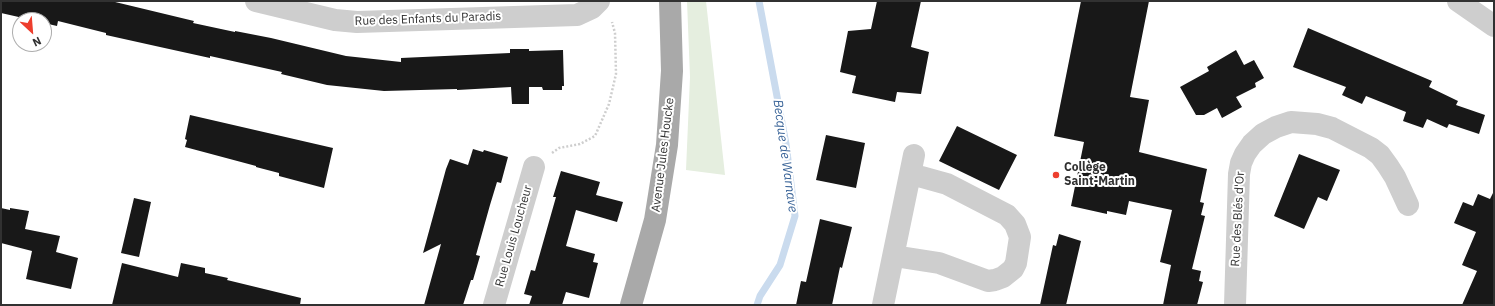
<!DOCTYPE html>
<html>
<head>
<meta charset="utf-8">
<style>
  body { margin:0 }
  #map { position:relative; width:1495px; height:306px; overflow:hidden; background:#fff; font-family:"IBM Plex Sans",sans-serif }
  canvas { display:block }
  .frame { position:absolute; inset:0; border:2px solid #313131; pointer-events:none }
  .north { position:absolute; left:12px; top:12px; width:40px; height:40px; box-sizing:border-box; background:#fff; border:1px solid #adadad; border-radius:50%; rotate:154deg; font-size:11px; font-weight:700; line-height:16px; text-align:center; color:#313131 }
  .north::after { content:''; display:block; margin:auto; width:14px; height:18px; background:#ed3e2d; clip-path:polygon(50% 0,100% 100%,50% 72%,0 100%) }
</style>
</head>
<body>
<div id="map">
<canvas width="1495" height="306"></canvas>
<div class="frame"></div>
<div class="north">N</div>
</div>
<script>
const ctx = document.querySelector('canvas').getContext('2d');
ctx.lineJoin = 'round';
function fill(path, color) { ctx.fillStyle = color; ctx.fill(path, 'evenodd'); }
const poly = rows => new Path2D(rows.map(r => 'M' + r).join(''));
function trace(path, color, width, dash) { ctx.strokeStyle = color; ctx.lineWidth = width; ctx.lineCap = dash ? 'butt' : 'round'; ctx.setLineDash(dash || []); ctx.stroke(path); }
function label(font, color, halo, rows, align = 'center') {
  ctx.font = font + ' "IBM Plex Sans",sans-serif'; ctx.lineWidth = 4; ctx.setLineDash([]); ctx.textBaseline = 'middle'; ctx.strokeStyle = halo; ctx.fillStyle = color; for (const [text, x, y, turn = 0] of rows) {
    ctx.save(); ctx.translate(x, y); ctx.rotate((+turn || 0) * Math.PI / 180); ctx.textAlign = isNaN(turn) ? turn : align; if (halo) ctx.strokeText(text, 0, 0); ctx.fillText(text, 0, 0); ctx.restore();
  }
}
fill(poly([
  [687,1,706,1,725,175,686,170,690,77]
]), '#e5eedf');
trace(poly([
  [757,305,760,296,780,265,795,216,786,144,759,1]
]), '#cadbee', 7);
fill(poly([
  [1,1,111,1,194,21,193,23,235,32,235,31,271,38,346,56,401,62,401,58,510,53,510,49,529,49,529,51,563,50,564,86,562,86,562,90,543,90,542,87,529,87,529,104,512,104,511,87,457,90,457,89,384,91,327,85,281,74,282,72,210,56,210,58,160,47,106,35,106,33,58,21,57,26,44,23,44,20,32,20,1,13],
  [877,1,921,1,911,47,929,52,921,94,897,92,895,102,852,93,856,76,840,72,848,31,871,29],
  [1081,1,1149,1,1130,97,1149,100,1139,152,1207,169,1200,202,1204,203,1201,215,1205,216,1192,269,1201,271,1199,281,1203,282,1197,305,1163,305,1171,265,1160,262,1172,210,1129,201,1126,215,1107,211,1107,214,1071,206,1084,142,1054,136],
  [1308,28,1432,81,1429,87,1458,101,1456,105,1485,115,1479,134,1449,124,1447,128,1427,119,1423,128,1403,121,1406,112,1366,96,1362,104,1342,95,1346,87,1293,67],
  [1236,50,1244,65,1254,60,1264,78,1255,83,1256,87,1236,97,1242,107,1222,118,1217,108,1204,115,1196,115,1180,87,1209,71,1207,67],
  [190,115,333,148,324,188,279,176,279,173,256,167,256,166,185,147,187,140,185,139],
  [957,126,1017,155,999,190,939,161],
  [826,135,865,143,856,188,816,180],
  [473,149,483,152,484,150,508,157,501,183,497,182,490,205,476,255,480,256,473,280,471,280,463,305,424,305,441,244,423,253,446,169,450,159,468,165],
  [1299,154,1340,170,1327,201,1318,197,1304,229,1274,216],
  [561,171,600,182,596,195,623,202,617,222,576,210,566,246,595,254,593,262,598,263,589,298,566,292,562,305,529,305,532,296,524,294,531,270,535,271,556,197,553,197],
  [1494,191,1494,305,1462,305,1477,271,1462,265,1476,232,1454,223,1463,202,1473,206,1478,194,1490,199],
  [134,198,151,202,139,257,121,253],
  [1,208,10,210,10,208,29,211,25,229,60,236,56,252,78,258,71,289,26,279,32,251,1,243],
  [820,219,852,227,842,268,840,267,832,305,796,305,801,281,806,282],
  [1059,234,1081,241,1066,305,1040,305,1053,245,1056,246],
  [122,263,178,277,181,263,205,268,205,273,228,278,227,280,301,298,300,305,112,305]
]), '#181818');
trace(poly([
  [552,153,559,148,580,144,595,136,609,104,616,74,615,33,612,22]
]), '#cecece', 2.5, [2, 2]);
trace(poly([
  [256,1,335,20,357,22,577,15,592,8,599,1],
  [1458,1,1494,26],
  [894,256,939,263,988,281,995,280,1003,277,1013,269,1016,263,1020,237,1015,224,1007,215,947,184,911,174],
  [494,305,534,167],
  [883,305,914,155],
  [1235,305,1239,174,1241,163,1245,154,1252,144,1263,134,1276,127,1291,122,1317,124,1332,128,1371,148,1380,155,1388,166,1395,177,1408,205]
]), '#cecece', 22);
trace(poly([
  [631,305,655,220,667,145,672,71,670,1]
]), '#a9a9a9', 22);
for (const [x, y, r, color] of [
  [1056,175,4,"#ed3e2d"]
]) { const dot = new Path2D(); dot.arc(x, y, r, 0, 2 * Math.PI); ctx.fillStyle = color; ctx.fill(dot); trace(dot, '#fff', 1.5); }
label('12px', '#313131', '#fff', [
  ["Rue des Enfants du Paradis",428,19,-2],
  ["Avenue Jules Houcke",663,155,-83],
  ["Rue des Blés d'Or",1238,219,-87],
  ["Rue Louis Loucheur",514,236,-74]
]);
label('bold 12px', '#313131', '#fff', [
  ["Collège",1064,168],
  ["Saint-Martin",1064,182]
], 'left');
label('italic 13px', '#3a6498', '#fff', [
  ["Becque de Warnave",785,156,82]
]);
</script>
</body>
</html>
